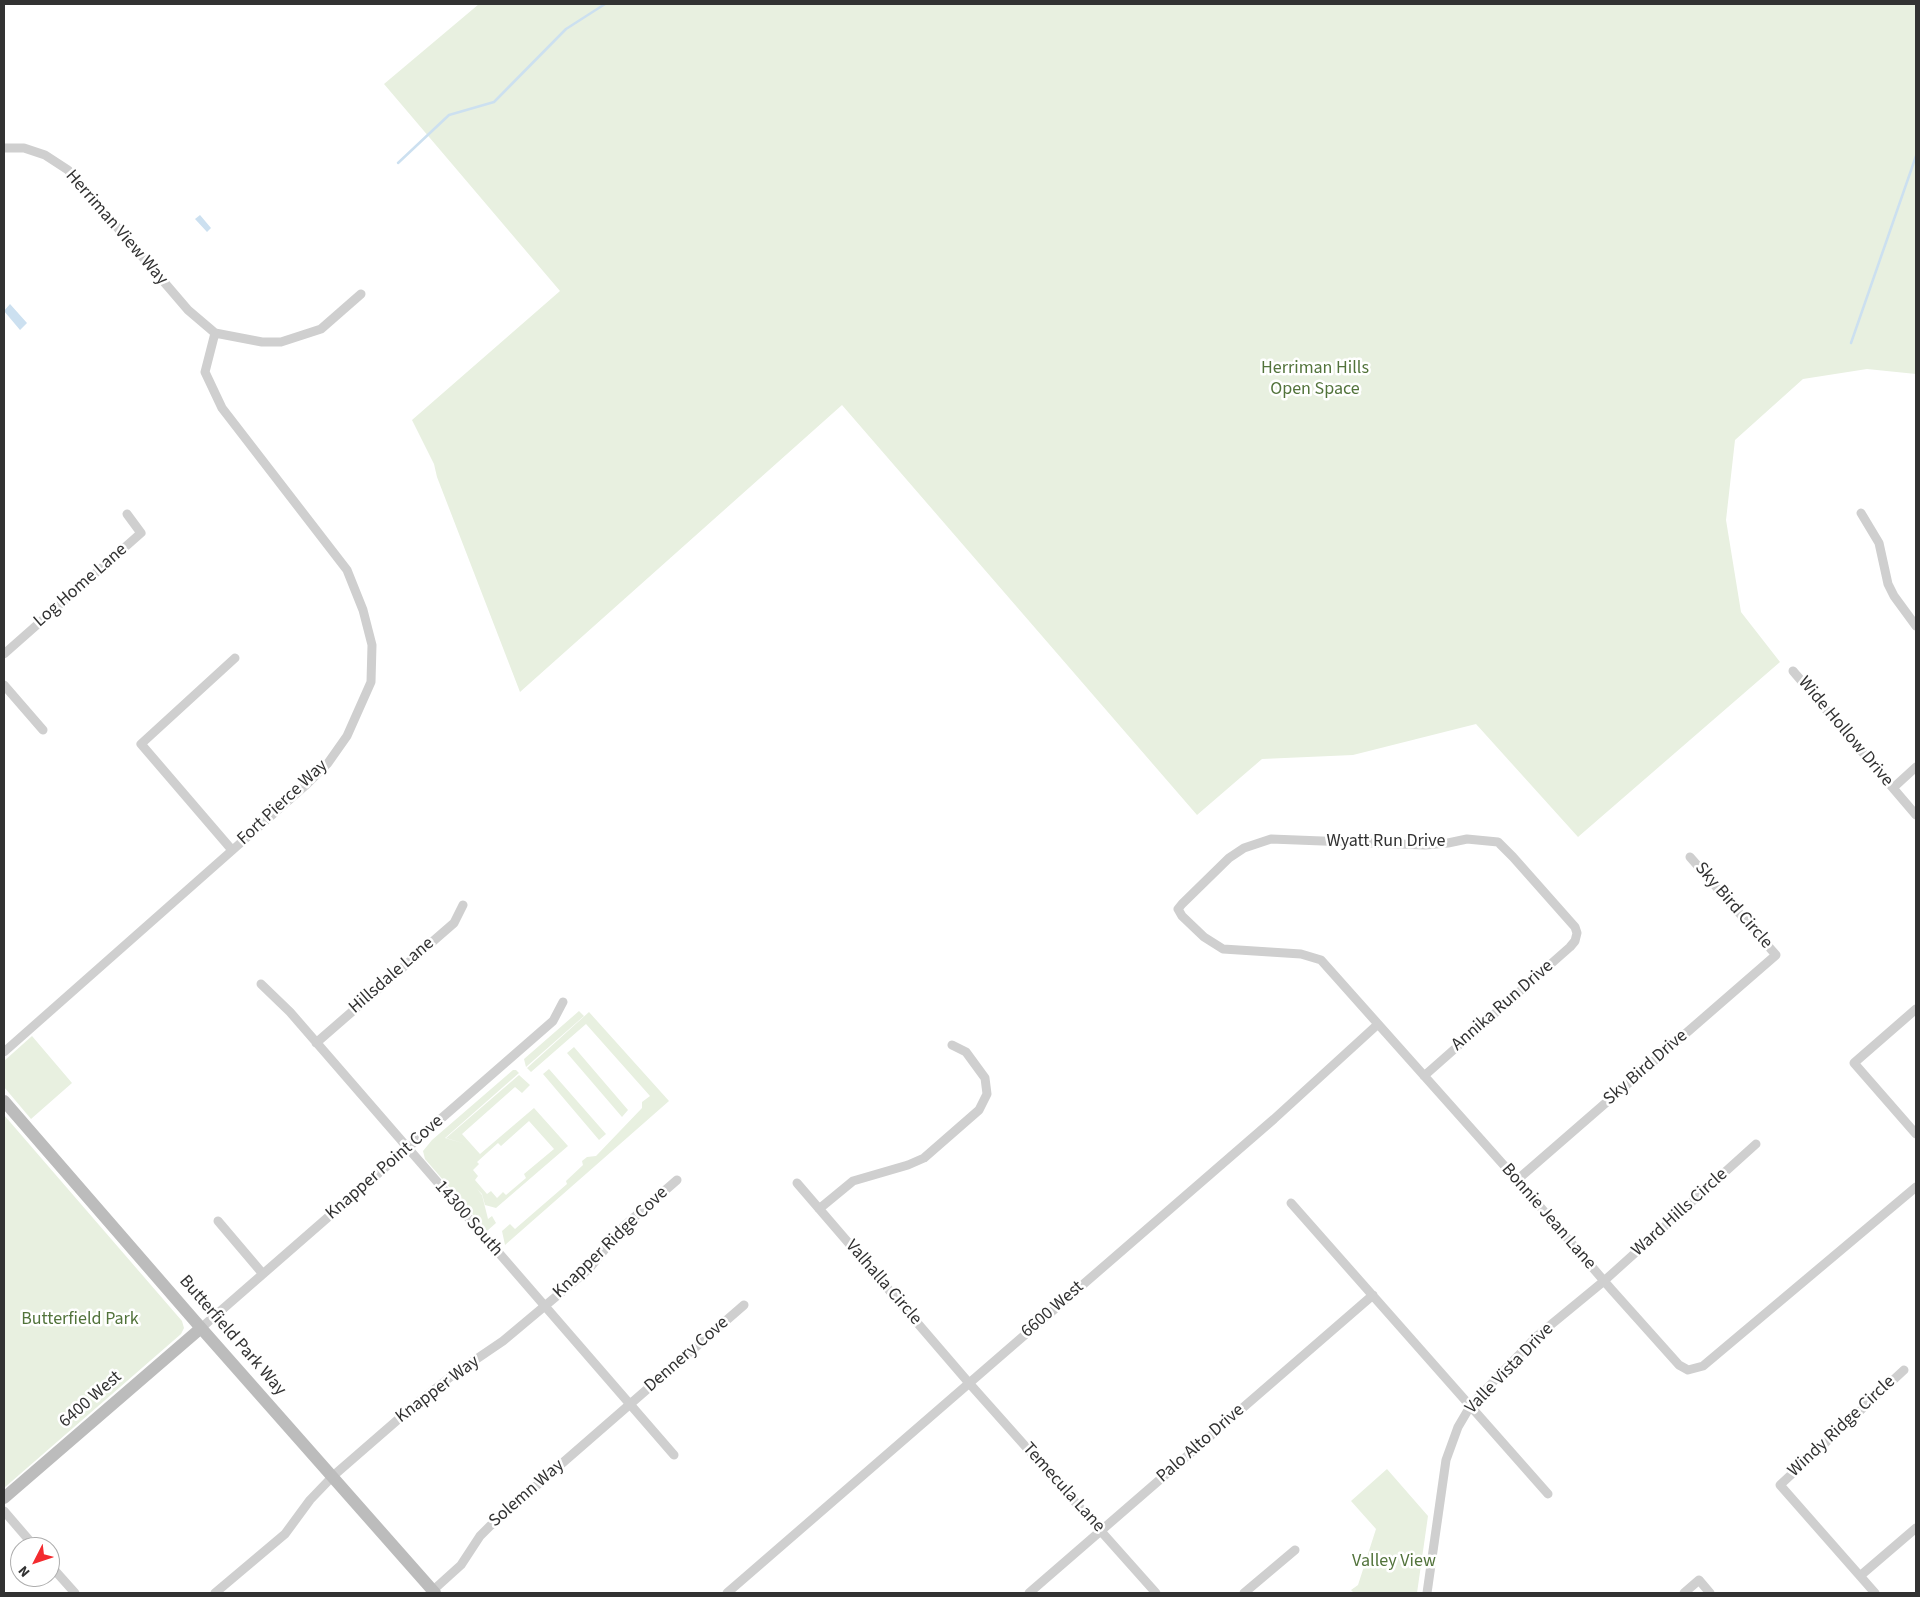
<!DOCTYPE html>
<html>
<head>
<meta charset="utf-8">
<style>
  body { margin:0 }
  #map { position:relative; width:1920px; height:1597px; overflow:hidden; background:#fff; font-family:"Source Sans 3",sans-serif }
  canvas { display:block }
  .frame { position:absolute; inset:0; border:5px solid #323232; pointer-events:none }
  .north { position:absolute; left:10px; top:1537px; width:50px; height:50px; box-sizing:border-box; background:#fff; border:1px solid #adadad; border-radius:50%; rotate:229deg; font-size:14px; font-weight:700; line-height:20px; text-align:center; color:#323232 }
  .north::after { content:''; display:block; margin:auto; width:18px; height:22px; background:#f32b2f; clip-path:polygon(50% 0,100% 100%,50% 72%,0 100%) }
</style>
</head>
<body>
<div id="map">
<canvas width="1920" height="1597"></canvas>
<div class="frame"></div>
<div class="north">N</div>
</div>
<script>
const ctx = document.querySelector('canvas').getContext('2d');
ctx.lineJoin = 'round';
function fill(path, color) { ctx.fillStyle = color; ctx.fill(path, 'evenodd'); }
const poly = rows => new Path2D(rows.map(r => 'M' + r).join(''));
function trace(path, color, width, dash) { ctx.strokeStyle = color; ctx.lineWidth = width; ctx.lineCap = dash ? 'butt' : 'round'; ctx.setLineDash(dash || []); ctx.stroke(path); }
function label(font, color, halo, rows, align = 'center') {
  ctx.font = font + ' "Source Sans 3",sans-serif'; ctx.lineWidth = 5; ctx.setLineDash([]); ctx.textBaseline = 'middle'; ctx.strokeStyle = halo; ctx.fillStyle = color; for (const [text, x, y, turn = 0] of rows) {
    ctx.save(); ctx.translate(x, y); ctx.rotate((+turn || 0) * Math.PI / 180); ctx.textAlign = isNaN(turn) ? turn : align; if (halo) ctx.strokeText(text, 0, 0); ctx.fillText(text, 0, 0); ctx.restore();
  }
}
fill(poly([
  [479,4,1916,4,1916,374,1867,369,1803,379,1735,440,1726,520,1741,612,1780,662,1578,837,1476,724,1353,755,1262,759,1197,815,842,405,520,692,437,477,434,464,412,420,560,291,384,84],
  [579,1011,584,1016,526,1067,524,1059],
  [589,1012,669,1101,505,1245,502,1231,510,1224,515,1229,567,1184,566,1181,583,1165,582,1161,587,1157,596,1156,642,1108,642,1102,650,1096,586,1024,531,1072,527,1068],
  [32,1036,72,1083,31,1119,4,1087,4,1061],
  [574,1047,628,1110,622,1117,567,1053],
  [549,1069,606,1134,599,1140,543,1074],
  [513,1070,516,1070,519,1073,445,1138,466,1144,446,1138,519,1075,530,1085,522,1093,515,1087,462,1134,480,1154,534,1108,568,1146,496,1208,485,1205,482,1194,477,1189,482,1195,488,1219,492,1216,496,1223,487,1231,425,1159,423,1151,432,1140],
  [529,1121,554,1149,524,1174,526,1178,506,1195,503,1192,497,1198,491,1191,487,1194,475,1180,478,1176,473,1170,479,1164,477,1162,498,1143,501,1146],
  [4,1115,182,1321,184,1328,181,1334,4,1488],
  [1387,1469,1428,1516,1417,1593,1354,1593,1351,1590,1358,1585,1376,1529,1351,1501]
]), '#e8f0e0');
fill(poly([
  [200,215,211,228,207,232,195,219],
  [10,304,27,323,20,330,4,311]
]), '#cce0f0');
trace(poly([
  [398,163,449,115,494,102,566,29,605,4],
  [1851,343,1916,156]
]), '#cce0f0', 2.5);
trace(poly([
  [4,148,24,148,45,155,68,170,188,310,215,333,262,342,281,342,321,329,361,294],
  [1861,513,1879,543,1888,584,1894,596,1916,626],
  [4,654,141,533,127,514],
  [1793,671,1916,815],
  [4,685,43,730],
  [1893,788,1916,767],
  [232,850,141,744,235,658],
  [261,984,290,1012,674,1455],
  [1916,1009,1854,1063,1916,1134],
  [316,1043,454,923,463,905],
  [4,1052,305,786,328,763,347,736,371,682,372,645,363,610,347,570,222,408,205,372,215,333],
  [1424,1076,1570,947,1575,941,1577,933,1575,927,1513,857,1498,842,1467,839,1448,843,1425,845,1271,839,1244,848,1229,858,1182,904,1178,909,1182,916,1204,937,1223,949,1301,954,1321,960,1517,1180,1611,1289,1679,1365,1688,1370,1703,1366,1916,1187],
  [1517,1180,1776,955,1690,857],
  [797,1183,969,1383,1156,1593],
  [1291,1203,1548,1494],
  [819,1209,853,1181,908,1165,924,1158,979,1110,987,1094,985,1078,966,1052,952,1045],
  [218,1221,263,1274],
  [201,1328,553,1021,563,1002],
  [4,1511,35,1547],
  [50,1565,75,1593],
  [1860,1576,1916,1528],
  [215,1593,285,1534,310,1500,333,1476,417,1403,453,1375,503,1341,589,1269,623,1227,677,1180],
  [430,1593,461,1565,480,1536,490,1526,744,1305],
  [727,1593,1274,1119,1377,1025],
  [1029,1593,1373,1295],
  [1244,1593,1295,1550],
  [1427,1593,1446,1460,1458,1427,1471,1405,1536,1337,1604,1281,1756,1144],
  [1684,1593,1699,1580,1710,1593],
  [1875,1593,1780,1485,1904,1370]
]), '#cfcfcf', 9);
trace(poly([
  [4,1101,201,1328,435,1593],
  [4,1498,201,1328]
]), '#bcbcbc', 12);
label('18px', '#323232', '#fff', [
  ["Herriman View Way",116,228,49],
  ["Log Home Lane",81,586,-41],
  ["Wide Hollow Drive",1845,732,50],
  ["Fort Pierce Way",283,803,-43],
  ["Wyatt Run Drive",1386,842],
  ["Sky Bird Circle",1733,906,49],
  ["Hillsdale Lane",392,976,-41],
  ["Annika Run Drive",1503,1006,-41],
  ["Sky Bird Drive",1646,1068,-41],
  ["Knapper Point Cove",385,1168,-41],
  ["Ward Hills Circle",1680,1213,-42],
  ["Bonnie Jean Lane",1548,1217,49],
  ["14300 South",468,1219,49],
  ["Knapper Ridge Cove",611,1243,-44],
  ["Valhalla Circle",883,1283,49],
  ["6600 West",1053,1310,-41],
  ["Butterfield Park Way",232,1336,49],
  ["Dennery Cove",687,1355,-41],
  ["Valle Vista Drive",1510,1369,-46],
  ["Knapper Way",438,1390,-37],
  ["6400 West",91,1400,-41],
  ["Windy Ridge Circle",1842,1427,-43],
  ["Palo Alto Drive",1201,1444,-41],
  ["Temecula Lane",1063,1488,48],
  ["Solemn Way",527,1494,-41]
]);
label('18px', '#52733b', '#fff', [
  ["Herriman Hills",1315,369],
  ["Open Space",1315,390],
  ["Butterfield Park",80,1320],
  ["Valley View",1394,1562]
]);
</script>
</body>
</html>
